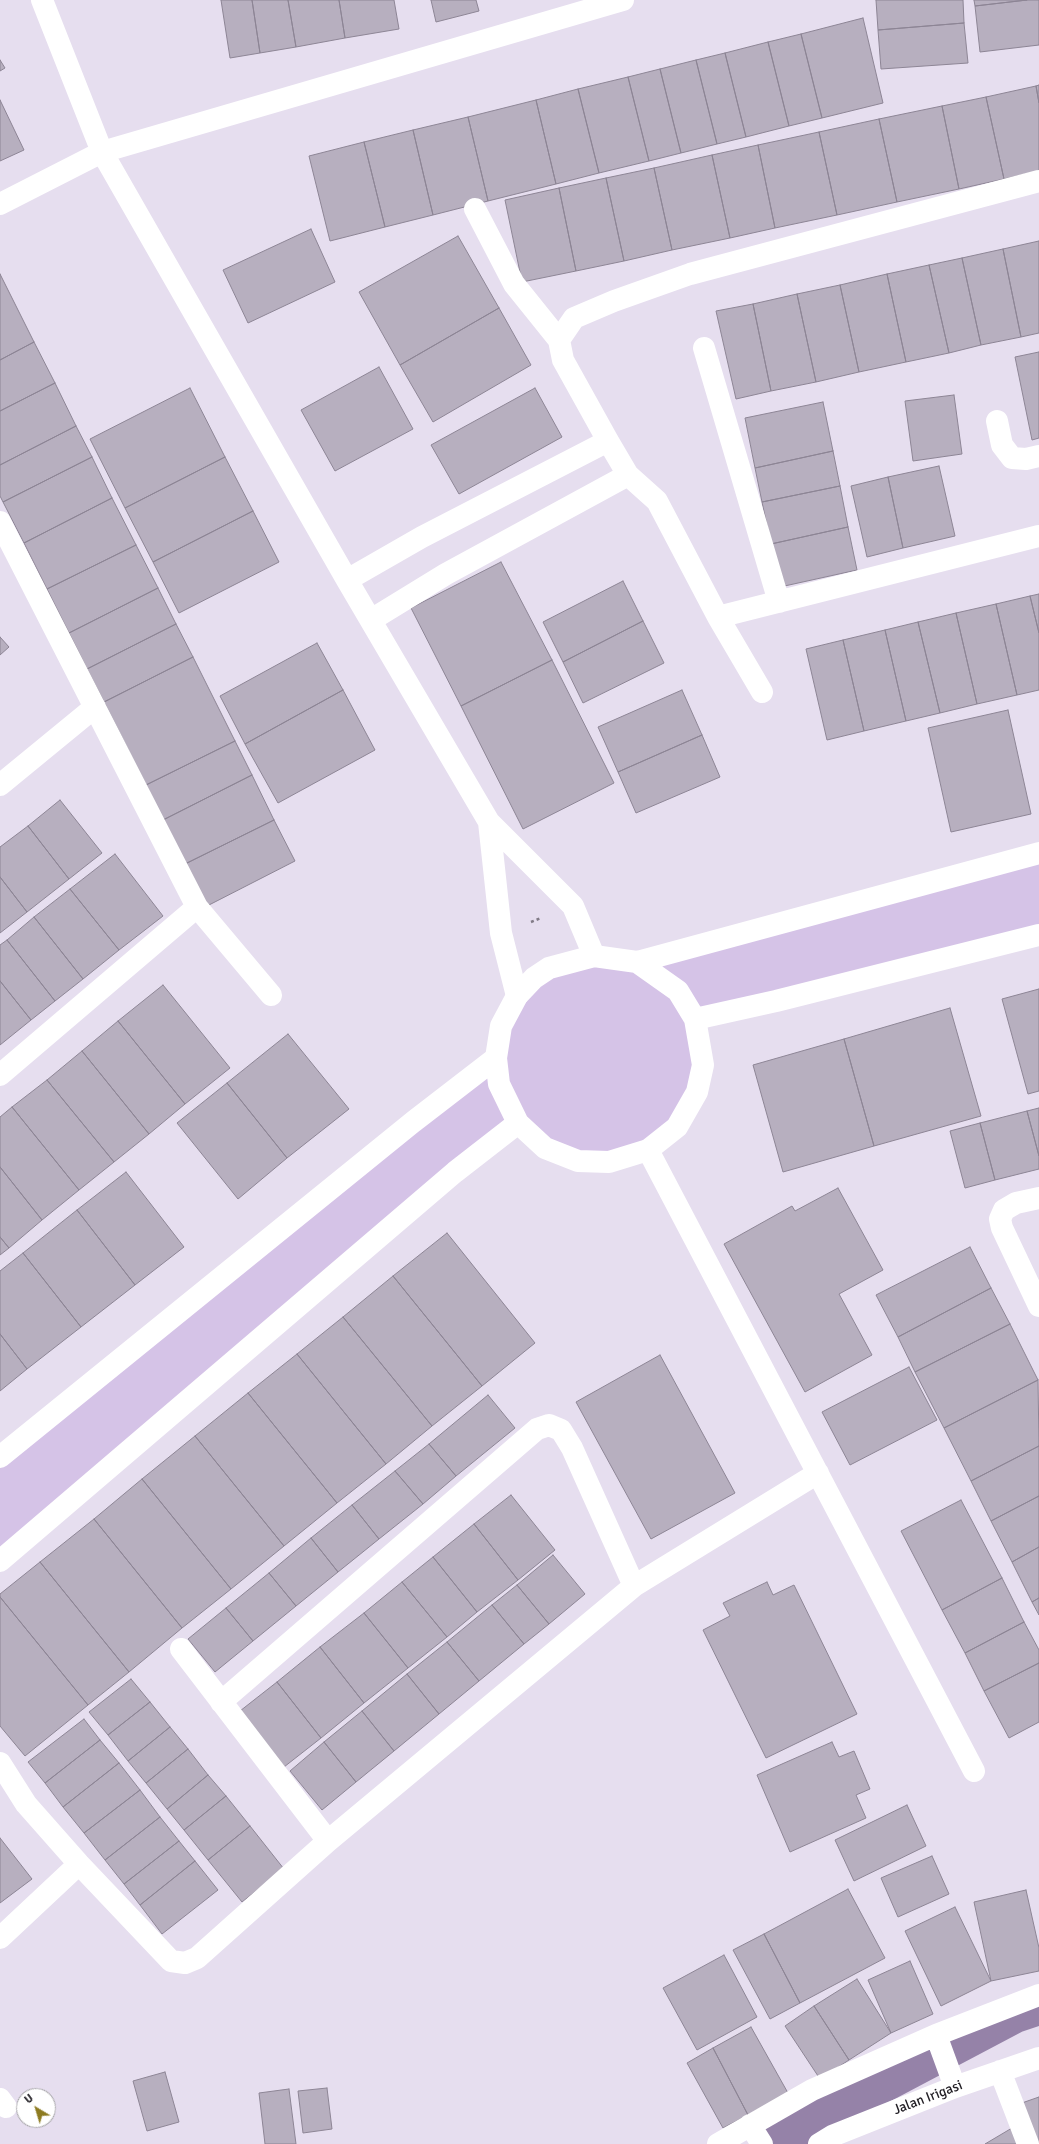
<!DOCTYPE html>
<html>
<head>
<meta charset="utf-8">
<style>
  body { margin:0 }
  #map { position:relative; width:1039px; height:2144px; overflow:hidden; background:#e6deef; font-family:Signika,sans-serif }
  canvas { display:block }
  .north { position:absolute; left:16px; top:2088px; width:40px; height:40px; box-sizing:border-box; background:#fff; border:1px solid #a7a6a9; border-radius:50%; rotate:322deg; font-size:11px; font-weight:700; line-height:16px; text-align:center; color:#242127 }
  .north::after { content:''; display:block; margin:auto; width:14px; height:18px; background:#8d7b21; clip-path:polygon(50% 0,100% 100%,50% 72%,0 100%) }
</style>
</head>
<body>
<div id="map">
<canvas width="1039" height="2144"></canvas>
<div class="north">U</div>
</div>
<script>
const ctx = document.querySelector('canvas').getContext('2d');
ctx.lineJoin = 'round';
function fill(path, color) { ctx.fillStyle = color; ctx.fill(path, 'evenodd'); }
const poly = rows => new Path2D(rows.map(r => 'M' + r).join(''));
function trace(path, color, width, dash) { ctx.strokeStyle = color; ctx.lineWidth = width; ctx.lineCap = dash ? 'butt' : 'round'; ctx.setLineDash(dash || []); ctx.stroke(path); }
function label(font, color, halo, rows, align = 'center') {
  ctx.font = font + ' Signika,sans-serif'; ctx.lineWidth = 4; ctx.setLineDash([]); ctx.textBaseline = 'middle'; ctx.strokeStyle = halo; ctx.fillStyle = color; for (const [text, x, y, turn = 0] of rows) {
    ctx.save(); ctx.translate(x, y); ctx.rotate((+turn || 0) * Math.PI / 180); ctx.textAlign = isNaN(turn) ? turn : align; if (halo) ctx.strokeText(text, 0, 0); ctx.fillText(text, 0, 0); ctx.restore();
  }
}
fill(poly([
  [1039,853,1039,935,695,1019,697,1092,648,1150,578,1161,518,1123,0,1561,0,1456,496,1058,501,1026,549,968,637,962]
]), '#d5c3e7');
trace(poly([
  [769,2144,1015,2014,1039,2006]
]), '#9582a8', 38);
const building = poly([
  [221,0,252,0,260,53,230,58,221,0],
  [252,0,288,0,296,47,260,53,252,0],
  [288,0,339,0,345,38,296,47,288,0],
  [339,0,394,0,399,29,345,38,339,0],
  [431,0,476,0,479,11,436,22,431,0],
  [876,0,963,0,964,23,878,30,876,0],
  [974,0,1027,0,975,6,974,0],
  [1027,0,1039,0,1039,45,980,52,975,6,1027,0],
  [863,18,883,103,822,118,801,34,863,18],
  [964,23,968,63,881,69,878,30,964,23],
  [801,34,822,118,789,126,768,42,801,34],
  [768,42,789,126,746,137,725,53,768,42],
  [725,53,746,137,717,144,696,60,725,53],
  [0,60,5,68,0,71,0,60],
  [696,60,717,144,681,153,660,69,696,60],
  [660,69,681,153,649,161,628,77,660,69],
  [628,77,649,161,599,173,578,89,628,77],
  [1039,85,1039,103,1036,86,1039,85],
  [1036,86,1039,103,1039,171,1004,179,986,97,1036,86],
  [578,89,599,173,556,184,536,100,578,89],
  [986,97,1004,179,959,189,942,106,986,97],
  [0,100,24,150,0,161,0,100],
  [536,100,556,184,488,201,468,117,536,100],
  [942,106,959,189,897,202,879,119,942,106],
  [468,117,488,201,433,215,413,130,468,117],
  [879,119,897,202,837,215,819,132,879,119],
  [413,130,433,215,385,227,364,142,413,130],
  [819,132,837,215,775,228,758,145,819,132],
  [364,142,385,227,330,241,309,156,364,142],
  [758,145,775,228,730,238,712,155,758,145],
  [712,155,730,238,672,250,654,168,712,155],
  [654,168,672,250,624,261,606,178,654,168],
  [606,178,624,261,576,271,559,188,606,178],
  [559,188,576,271,522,282,505,200,559,188],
  [311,229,335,282,248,323,223,270,311,229],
  [458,236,499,308,400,365,359,292,458,236],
  [1039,241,1039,333,1021,337,1003,249,1039,241],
  [1003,249,1021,337,981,345,962,258,1003,249],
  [962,258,981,345,949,353,929,265,962,258],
  [929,265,949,353,906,362,887,274,929,265],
  [0,274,34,342,0,360,0,274],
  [887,274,906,362,859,372,840,285,887,274],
  [840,285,859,372,816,382,797,294,840,285],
  [797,294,816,382,771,391,753,304,797,294],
  [753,304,771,391,736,399,716,311,753,304],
  [499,308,531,365,433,422,400,365,499,308],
  [34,342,55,383,0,411,0,360,34,342],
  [1039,352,1039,438,1032,440,1015,357,1039,352],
  [379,367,413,429,335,471,301,410,379,367],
  [55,383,76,426,0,465,0,411,55,383],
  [190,388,225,457,125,508,90,439,190,388],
  [535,388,562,437,459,494,431,445,535,388],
  [954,395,962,454,913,461,905,401,954,395],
  [823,402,833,451,755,468,745,418,823,402],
  [76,426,92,457,3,502,0,496,0,465,76,426],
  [833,451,840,486,762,502,755,468,833,451],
  [92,457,112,498,24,543,3,502,92,457],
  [225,457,253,511,153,562,125,508,225,457],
  [939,466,955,536,903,548,888,477,939,466],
  [888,477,903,548,867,557,851,486,888,477],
  [840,486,848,527,771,544,762,502,840,486],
  [112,498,136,545,47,589,24,543,112,498],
  [253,511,279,562,179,613,153,562,253,511],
  [848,527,857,570,780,587,771,544,848,527],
  [136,545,158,588,69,633,47,589,136,545],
  [501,562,552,660,461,706,411,608,501,562],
  [623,581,643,621,563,662,543,622,623,581],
  [158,588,176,624,87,669,69,633,158,588],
  [1039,594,1039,633,1030,596,1039,594],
  [1030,596,1039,633,1039,690,1017,695,996,604,1030,596],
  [996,604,1017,695,977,704,956,613,996,604],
  [956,613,977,704,940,713,918,622,956,613],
  [643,621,664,663,583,703,563,662,643,621],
  [918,622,940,713,906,721,885,630,918,622],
  [176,624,193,657,104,702,87,669,176,624],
  [885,630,906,721,864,731,843,640,885,630],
  [0,637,9,647,0,655,0,637],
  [843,640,864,731,827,740,806,649,843,640],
  [317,643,343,690,245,744,220,696,317,643],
  [193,657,235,741,146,785,104,702,193,657],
  [552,660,614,783,523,829,461,706,552,660],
  [343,690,375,750,278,803,245,744,343,690],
  [682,690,702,735,618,772,598,727,682,690],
  [1008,710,1031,814,951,832,928,728,1008,710],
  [702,735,720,777,636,813,618,772,702,735],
  [235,741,252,775,163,820,146,785,235,741],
  [252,775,274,820,185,864,163,820,252,775],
  [60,800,102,853,69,879,28,826,60,800],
  [274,820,295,861,207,906,185,864,274,820],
  [28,826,69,879,27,912,0,877,0,847,28,826],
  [115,854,163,916,119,950,70,889,115,854],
  [0,877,27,912,0,933,0,877],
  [70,889,119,950,83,979,34,917,70,889],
  [34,917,83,979,55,1001,7,940,34,917],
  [7,940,55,1001,31,1020,0,981,0,945,7,940],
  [0,981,31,1020,0,1045,0,981],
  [163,985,230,1068,185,1104,118,1021,163,985],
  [1039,989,1039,1091,1028,1094,1002,999,1039,989],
  [950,1008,981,1116,874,1146,844,1039,950,1008],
  [118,1021,185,1104,149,1134,82,1051,118,1021],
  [288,1034,349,1109,287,1158,227,1083,288,1034],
  [844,1039,874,1146,783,1172,753,1065,844,1039],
  [82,1051,149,1134,114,1162,47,1080,82,1051],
  [47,1080,114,1162,79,1190,12,1107,47,1080],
  [227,1083,287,1158,238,1199,177,1123,227,1083],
  [12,1107,79,1190,42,1220,0,1167,0,1117,12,1107],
  [1039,1108,1039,1156,1027,1111,1039,1108],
  [1027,1111,1039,1156,1039,1169,995,1180,980,1123,1027,1111],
  [980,1123,995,1180,965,1188,950,1131,980,1123],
  [0,1167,42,1220,9,1248,0,1237,0,1167],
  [126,1172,184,1247,135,1285,77,1210,126,1172],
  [838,1188,883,1270,839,1294,872,1355,805,1392,724,1244,792,1206,795,1211,838,1188],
  [77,1210,135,1285,81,1327,23,1253,77,1210],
  [447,1233,535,1343,482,1386,393,1276,447,1233],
  [0,1237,9,1248,0,1255,0,1237],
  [970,1247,991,1288,898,1337,876,1295,970,1247],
  [23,1253,81,1327,27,1369,0,1334,0,1271,23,1253],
  [393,1276,482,1386,432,1426,343,1317,393,1276],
  [991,1288,1010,1324,915,1372,898,1337,991,1288],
  [343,1317,432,1426,386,1464,297,1354,343,1317],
  [1010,1324,1038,1380,944,1428,915,1372,1010,1324],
  [0,1334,27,1369,0,1391,0,1334],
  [297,1354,386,1464,337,1503,248,1393,297,1354],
  [660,1355,735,1493,651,1539,576,1402,660,1355],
  [909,1367,937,1420,850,1465,822,1412,909,1367],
  [1038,1380,1039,1446,971,1481,944,1428,1038,1380],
  [248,1393,337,1503,284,1546,195,1436,248,1393],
  [488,1395,515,1428,456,1476,429,1444,488,1395],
  [195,1436,284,1546,231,1589,142,1479,195,1436],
  [429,1444,456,1476,423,1504,395,1471,429,1444],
  [1039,1446,1039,1496,991,1521,971,1481,1039,1446],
  [395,1471,423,1504,379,1539,352,1505,395,1471],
  [142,1479,231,1589,182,1628,94,1519,142,1479],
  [511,1495,555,1550,518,1580,474,1524,511,1495],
  [1039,1496,1039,1547,1012,1562,991,1521,1039,1496],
  [961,1500,1002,1578,942,1610,901,1531,961,1500],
  [352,1505,379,1539,338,1572,311,1538,352,1505],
  [94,1519,182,1628,129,1672,40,1562,94,1519],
  [474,1524,518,1580,477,1612,433,1557,474,1524],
  [311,1538,338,1572,296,1606,269,1573,311,1538],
  [1039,1547,1039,1598,1032,1602,1012,1562,1039,1547],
  [553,1555,585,1594,549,1624,517,1585,553,1555],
  [433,1557,477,1612,447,1637,402,1582,433,1557],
  [40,1562,129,1672,88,1705,0,1597,0,1594,40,1562],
  [269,1573,296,1606,253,1641,226,1608,269,1573],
  [1002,1578,1024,1622,965,1653,942,1610,1002,1578],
  [402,1582,447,1637,408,1668,364,1613,402,1582],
  [767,1582,773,1595,794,1585,857,1714,766,1758,703,1630,730,1616,723,1603,767,1582],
  [517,1585,549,1624,524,1644,492,1605,517,1585],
  [0,1597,88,1705,25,1756,0,1726,0,1597],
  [1039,1598,1039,1615,1032,1602,1039,1598],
  [492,1605,524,1644,479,1681,447,1642,492,1605],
  [226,1608,253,1641,215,1672,188,1639,226,1608],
  [364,1613,408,1668,364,1703,320,1647,364,1613],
  [1024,1622,1039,1650,1039,1663,984,1691,965,1653,1024,1622],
  [447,1642,479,1681,439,1714,407,1674,447,1642],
  [320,1647,364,1703,321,1738,277,1682,320,1647],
  [1039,1663,1039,1722,1009,1738,984,1691,1039,1663],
  [407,1674,439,1714,394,1751,362,1711,407,1674],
  [131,1679,150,1702,108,1735,89,1712,131,1679],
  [277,1682,321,1738,284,1767,240,1711,277,1682],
  [150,1702,170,1727,128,1761,108,1735,150,1702],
  [362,1711,394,1751,356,1782,324,1742,362,1711],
  [84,1719,100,1740,45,1783,28,1762,84,1719],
  [170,1727,188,1749,146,1783,128,1761,170,1727],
  [100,1740,119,1763,63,1807,45,1783,100,1740],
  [324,1742,356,1782,322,1810,290,1771,324,1742],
  [832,1742,839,1757,854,1751,870,1789,856,1795,866,1818,790,1852,757,1775,832,1742],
  [188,1749,208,1775,167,1809,146,1783,188,1749],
  [119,1763,140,1790,84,1833,63,1807,119,1763],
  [208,1775,226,1796,184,1830,167,1809,208,1775],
  [140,1790,160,1817,105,1860,84,1833,140,1790],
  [226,1796,250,1826,208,1860,184,1830,226,1796],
  [907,1805,926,1846,854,1881,835,1840,907,1805],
  [160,1817,179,1841,124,1884,105,1860,160,1817],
  [250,1826,284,1869,242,1902,208,1860,250,1826],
  [0,1838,32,1879,0,1903,0,1838],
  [179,1841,195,1861,140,1905,124,1884,179,1841],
  [932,1856,949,1894,898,1917,881,1878,932,1856],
  [195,1861,218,1890,162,1934,140,1905,195,1861],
  [848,1889,885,1958,800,2003,764,1934,848,1889],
  [1026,1890,1039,1948,1039,1971,991,1981,974,1902,1026,1890],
  [955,1907,991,1981,941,2006,905,1931,955,1907],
  [764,1934,800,2003,770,2019,733,1950,764,1934],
  [724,1955,757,2017,697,2050,663,1988,724,1955],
  [910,1961,933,2014,891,2033,868,1980,910,1961],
  [857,1979,891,2033,849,2060,814,2006,857,1979],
  [814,2006,849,2060,820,2079,785,2026,814,2006],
  [751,2027,788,2093,748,2115,713,2048,751,2027],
  [713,2048,748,2115,723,2128,687,2063,713,2048],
  [165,2072,179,2122,147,2131,133,2081,165,2072],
  [327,2088,332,2129,303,2133,298,2091,327,2088],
  [289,2089,296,2144,265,2144,259,2093,289,2089],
  [1039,2097,1039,2144,1033,2144,1019,2104,1039,2097],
  [1012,2128,1021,2144,985,2144,1012,2128]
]);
fill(building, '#b7afbf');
trace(building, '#8d8595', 1);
trace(poly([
  [531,922,541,918]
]), '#817b86', 2.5, [3, 3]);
trace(poly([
  [42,0,102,152,347,580,489,822,573,906,594,956],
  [1039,181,690,274,614,301,574,318,559,340,563,360,608,441,628,475,657,501,718,617,1039,536],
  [0,204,102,152,623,0],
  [475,209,514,284,559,340],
  [704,348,779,602],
  [997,421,1002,445,1012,458,1026,459,1039,456],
  [0,522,197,907,271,995],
  [347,580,422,537,608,441],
  [718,617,762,692],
  [371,620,446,574,628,475],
  [0,785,95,707],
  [489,822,501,933,517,996],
  [0,1075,197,907],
  [648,1150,974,1771],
  [1039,1198,1016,1203,1004,1210,1000,1219,1002,1228,1039,1306],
  [181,1649,328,1841],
  [221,1702,537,1429,549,1425,561,1430,572,1448,634,1586],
  [0,1763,26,1804,79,1864,171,1961,185,1963,197,1958,328,1841,634,1586,818,1473],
  [0,1938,79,1864],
  [936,2035,955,2087],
  [1000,2071,1028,2144],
  [0,2099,6,2107],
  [750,2125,762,2144],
  [718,2144,812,2090,936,2035,1039,1995],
  [819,2144,832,2136,955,2087,1039,2058]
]), '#fff', 22);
trace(poly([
  [637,962,678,991,695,1019,703,1065,697,1092,677,1127,648,1150,609,1162,578,1161,545,1148,518,1123,499,1084,496,1058,501,1026,517,996,534,978,549,968,594,956,637,962,1039,853],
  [695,1019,776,1001,1039,935],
  [0,1457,413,1122,496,1058],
  [0,1561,455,1172,518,1123]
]), '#fff', 22);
label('14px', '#242127', '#fff', [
  ["Jalan Irigasi",928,2098,-21]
]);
</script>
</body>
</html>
